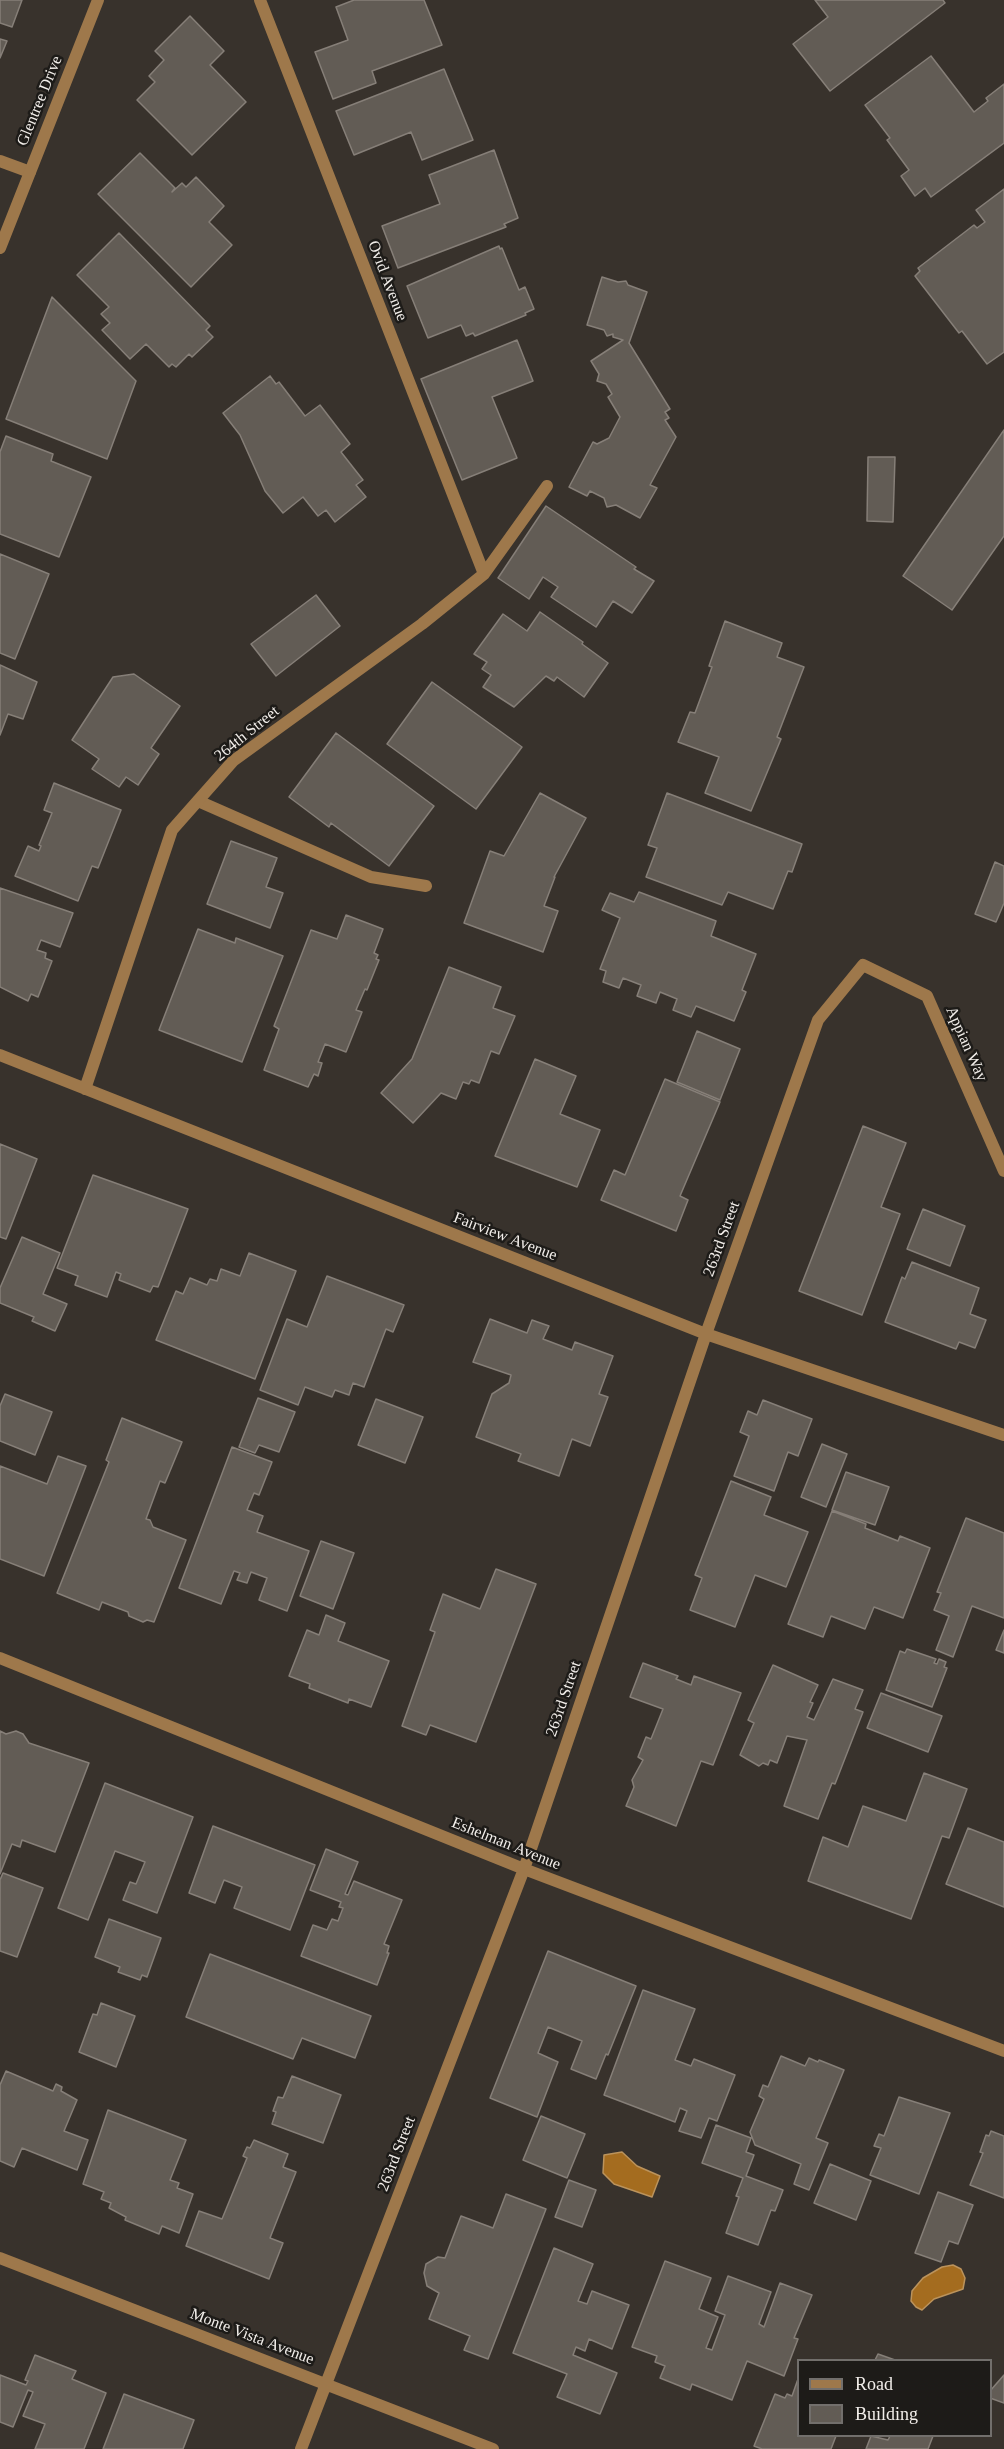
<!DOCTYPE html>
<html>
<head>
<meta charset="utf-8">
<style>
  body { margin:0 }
  #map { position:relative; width:1004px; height:2449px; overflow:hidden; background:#38322c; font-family:"Times New Roman",serif }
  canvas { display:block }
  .legend { position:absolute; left:797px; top:2359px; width:195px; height:78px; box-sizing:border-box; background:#1d1b18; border:2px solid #726f6c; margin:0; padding:8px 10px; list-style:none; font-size:18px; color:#f2eeea }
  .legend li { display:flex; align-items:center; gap:12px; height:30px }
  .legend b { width:30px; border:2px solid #726f6c }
</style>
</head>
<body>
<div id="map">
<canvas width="1004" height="2449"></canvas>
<ul class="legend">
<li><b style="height:8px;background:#9e784b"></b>Road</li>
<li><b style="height:16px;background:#625c55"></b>Building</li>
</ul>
</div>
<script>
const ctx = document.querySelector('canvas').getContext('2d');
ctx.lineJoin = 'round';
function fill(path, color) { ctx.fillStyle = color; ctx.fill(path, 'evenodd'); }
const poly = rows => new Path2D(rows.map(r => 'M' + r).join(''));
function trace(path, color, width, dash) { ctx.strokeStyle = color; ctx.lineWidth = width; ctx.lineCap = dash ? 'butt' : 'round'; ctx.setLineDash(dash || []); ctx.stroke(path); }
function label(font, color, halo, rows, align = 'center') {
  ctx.font = font + ' "Times New Roman",serif'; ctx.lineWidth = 5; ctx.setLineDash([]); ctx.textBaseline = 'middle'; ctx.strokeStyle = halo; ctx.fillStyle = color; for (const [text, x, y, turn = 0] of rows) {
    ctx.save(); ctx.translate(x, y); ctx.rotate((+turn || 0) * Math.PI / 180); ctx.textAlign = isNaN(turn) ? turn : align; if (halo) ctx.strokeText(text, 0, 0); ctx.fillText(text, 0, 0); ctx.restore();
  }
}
const water = poly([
  [622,2152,637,2166,660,2176,652,2197,614,2184,603,2173,604,2155,622,2152],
  [953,2265,961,2269,965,2278,963,2289,934,2299,922,2310,916,2307,911,2301,912,2291,923,2278,942,2267,953,2265]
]);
fill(water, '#a46c1f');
trace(water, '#bb935c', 1.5);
const building = poly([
  [0,0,22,0,12,27,0,23,0,0],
  [354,0,424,0,442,45,372,71,376,83,333,99,315,52,348,40,336,7,354,0],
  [815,0,943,0,945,3,830,91,793,44,828,17,815,0],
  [190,16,224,51,210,65,246,102,192,155,137,100,155,82,149,76,164,60,155,51,190,16],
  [0,39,7,41,0,58,0,39],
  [931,56,974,112,988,101,986,98,1004,84,1004,143,931,197,925,188,915,196,901,176,909,170,887,140,890,138,865,105,931,56],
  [444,69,473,140,422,160,411,132,354,155,336,111,444,69],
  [494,150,518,218,504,224,506,227,398,268,382,226,440,204,429,175,494,150],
  [140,153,175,188,172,192,182,183,186,187,196,177,224,206,209,222,232,245,191,287,98,194,140,153],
  [1004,189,1004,352,987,364,962,331,959,333,915,276,920,271,918,268,974,225,977,228,985,222,976,210,1004,189],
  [119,233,210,326,206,330,213,337,192,357,189,354,176,367,172,364,169,367,146,344,130,359,102,330,110,323,101,314,109,307,77,275,119,233],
  [499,246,500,249,502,248,519,290,525,287,534,309,525,313,526,315,475,336,473,333,466,336,461,325,428,338,407,286,499,246],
  [602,277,618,282,626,281,628,285,647,292,629,343,670,409,665,412,669,418,665,420,676,437,650,485,657,488,640,518,616,505,607,507,604,498,590,491,587,496,569,487,593,442,597,444,609,438,620,417,608,397,612,394,606,384,597,381,599,374,591,361,623,340,613,337,613,334,607,336,604,330,587,325,602,277],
  [52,297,136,381,107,459,6,419,52,297],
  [517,340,533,381,492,397,517,458,462,480,421,379,517,340],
  [270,376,276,384,279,382,305,416,320,405,350,444,341,452,363,480,356,485,366,497,335,522,326,510,318,516,303,497,283,513,265,491,240,435,223,413,270,376],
  [1004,430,1004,536,952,610,903,576,1004,430],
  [6,436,53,454,51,461,91,477,59,557,0,534,0,452,6,436],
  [868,457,895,457,893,522,867,521,868,457],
  [546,506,636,567,634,569,654,581,632,613,613,601,596,627,551,597,558,587,543,577,529,599,498,578,546,506],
  [0,554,49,574,15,659,0,653,0,554],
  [316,595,340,626,276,676,251,644,316,595],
  [540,612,583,642,582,644,608,663,584,697,557,677,554,681,546,676,514,707,483,687,491,675,482,669,487,662,474,654,503,614,527,631,540,612],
  [725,621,782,643,777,657,804,667,777,737,781,739,751,811,705,793,719,757,678,742,690,712,695,713,712,667,709,666,725,621],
  [0,665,37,682,23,719,8,714,0,735,0,665],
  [134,674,180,706,151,748,159,754,138,785,126,777,119,787,92,769,99,759,72,740,113,677,134,674],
  [432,682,522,747,476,809,387,744,432,682],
  [336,733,434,806,389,866,331,823,329,827,289,797,336,733],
  [54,783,121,810,98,868,92,866,78,901,15,876,28,846,39,851,41,846,39,845,52,813,44,810,54,783],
  [540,793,586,818,554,877,555,877,544,906,558,911,543,952,464,923,490,851,504,856,540,793],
  [667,793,802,844,792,872,788,871,773,909,728,892,722,905,646,877,657,848,648,845,667,793],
  [231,841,277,858,266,887,283,893,270,928,207,904,231,841],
  [995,862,1004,866,1004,903,996,922,975,914,995,862],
  [0,888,73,913,60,947,41,940,37,950,46,953,45,958,52,961,38,997,31,994,28,1001,0,987,0,888],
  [639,892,716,921,711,936,756,954,742,990,746,992,734,1021,696,1006,691,1017,673,1010,677,999,660,992,656,1003,637,996,641,985,623,978,619,988,603,982,606,971,600,969,620,918,602,910,610,893,634,902,639,892],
  [346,915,383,929,374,953,378,955,376,959,379,960,367,990,365,989,356,1010,362,1012,346,1052,325,1044,318,1062,322,1063,318,1076,314,1074,308,1087,264,1070,279,1029,274,1026,311,930,337,939,346,915],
  [198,929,235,943,236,938,283,956,242,1062,159,1030,198,929],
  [449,967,501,987,493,1008,515,1016,499,1054,491,1051,479,1083,471,1080,469,1084,463,1082,456,1099,441,1093,413,1123,381,1093,412,1059,449,967],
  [697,1031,740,1049,720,1100,677,1082,697,1031],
  [535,1059,576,1076,560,1114,600,1130,577,1187,495,1156,535,1059],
  [665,1079,720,1102,680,1196,688,1200,676,1231,601,1200,614,1170,625,1175,665,1079],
  [863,1126,906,1143,881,1207,900,1214,862,1315,799,1291,863,1126],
  [0,1144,37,1159,6,1239,0,1237,0,1144],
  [93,1175,188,1209,158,1287,153,1286,150,1292,119,1280,121,1274,116,1272,107,1297,75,1285,78,1276,57,1268,93,1175],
  [923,1209,965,1226,950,1266,907,1249,923,1209],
  [22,1237,60,1253,43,1294,67,1304,55,1331,32,1321,34,1317,0,1303,0,1288,22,1237],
  [249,1253,296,1271,255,1379,156,1340,176,1291,183,1294,190,1278,207,1285,210,1279,217,1281,221,1269,240,1276,249,1253],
  [912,1262,979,1288,970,1314,986,1320,975,1348,959,1342,956,1349,885,1322,902,1277,905,1279,912,1262],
  [327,1276,404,1305,393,1332,386,1329,364,1387,353,1383,349,1395,335,1390,332,1397,305,1387,298,1405,260,1390,287,1319,307,1327,327,1276],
  [490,1319,527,1333,532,1320,549,1326,543,1339,572,1350,575,1342,613,1356,599,1394,608,1397,590,1446,572,1439,559,1476,518,1461,521,1454,476,1437,492,1394,509,1383,511,1375,473,1362,490,1319],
  [5,1394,52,1412,35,1455,0,1441,0,1406,5,1394],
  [258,1398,295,1412,279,1452,259,1445,255,1453,239,1447,258,1398],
  [376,1399,423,1417,405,1463,358,1445,376,1399],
  [763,1400,812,1419,798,1456,788,1452,774,1491,734,1476,749,1436,740,1432,748,1411,757,1415,763,1400],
  [122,1418,182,1442,165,1483,160,1481,146,1519,150,1520,153,1527,186,1540,154,1622,147,1620,143,1622,129,1616,128,1612,102,1602,99,1610,57,1593,109,1462,106,1460,122,1418],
  [822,1444,847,1454,826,1507,801,1497,822,1444],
  [232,1447,272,1462,259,1495,254,1493,247,1510,263,1516,257,1532,309,1551,287,1611,259,1600,267,1578,251,1572,247,1583,237,1580,240,1573,234,1571,221,1604,179,1588,232,1447],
  [58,1456,86,1466,44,1576,0,1559,0,1466,47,1484,58,1456],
  [846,1472,889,1487,875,1525,832,1510,846,1472],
  [731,1481,771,1497,764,1515,808,1532,786,1587,755,1575,735,1627,690,1610,702,1578,695,1575,731,1481],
  [832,1511,866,1524,865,1528,898,1541,900,1536,930,1548,903,1618,874,1607,865,1629,831,1616,823,1637,788,1624,832,1511],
  [966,1518,1004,1533,1004,1618,972,1606,953,1657,936,1650,949,1616,934,1610,941,1593,937,1592,966,1518],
  [321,1541,354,1553,333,1609,300,1596,321,1541],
  [496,1569,536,1584,476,1742,430,1725,426,1735,402,1726,435,1632,430,1630,443,1594,480,1609,496,1569],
  [326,1615,345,1623,338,1641,389,1661,371,1707,349,1699,348,1703,309,1688,310,1684,289,1676,307,1630,319,1635,326,1615],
  [1004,1630,1004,1653,996,1650,1004,1630],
  [907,1649,936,1659,934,1663,937,1664,939,1659,946,1662,944,1667,947,1668,932,1707,886,1690,900,1651,905,1653,907,1649],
  [643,1663,678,1676,676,1679,691,1685,694,1676,741,1693,713,1765,701,1761,676,1826,626,1806,634,1787,632,1780,643,1760,638,1757,646,1737,651,1739,663,1709,630,1697,643,1663],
  [773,1665,818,1685,810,1702,813,1703,807,1717,814,1720,833,1679,863,1690,855,1709,863,1712,835,1784,832,1783,818,1819,784,1806,807,1740,787,1736,777,1763,770,1760,768,1765,763,1763,759,1766,740,1755,754,1723,748,1720,773,1665],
  [881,1693,942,1716,928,1752,867,1728,881,1693],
  [0,1731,6,1734,16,1731,23,1734,29,1743,89,1763,55,1852,22,1840,20,1847,12,1844,0,1874,0,1731],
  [924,1773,967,1789,949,1838,942,1836,911,1919,808,1881,823,1837,848,1847,863,1806,906,1821,924,1773],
  [105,1783,193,1817,157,1913,123,1900,130,1882,136,1884,145,1862,115,1851,88,1920,58,1908,105,1783],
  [213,1826,315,1865,290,1930,234,1908,242,1887,224,1880,215,1903,189,1893,213,1826],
  [968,1828,1004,1842,1004,1907,946,1884,968,1828],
  [326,1849,358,1862,345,1894,348,1895,354,1881,402,1900,384,1944,389,1946,387,1953,389,1953,377,1985,301,1956,313,1925,327,1930,332,1919,338,1921,343,1908,339,1907,341,1902,310,1890,326,1849],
  [3,1873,43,1888,17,1957,0,1951,0,1880,3,1873],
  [109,1919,161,1938,147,1977,142,1975,140,1980,118,1972,120,1967,95,1957,109,1919],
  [548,1951,636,1986,608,2055,606,2054,596,2079,571,2069,582,2041,548,2027,538,2053,558,2062,537,2117,490,2098,548,1951],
  [210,1954,371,2016,355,2058,302,2038,293,2059,186,2017,210,1954],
  [643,1990,695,2009,675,2060,691,2066,694,2059,735,2075,717,2121,709,2118,701,2138,679,2131,687,2111,680,2108,675,2122,604,2095,643,1990],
  [101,2003,135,2016,116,2067,79,2052,93,2014,97,2015,101,2003],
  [781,2056,805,2066,809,2058,818,2062,819,2060,844,2070,816,2138,828,2143,809,2190,794,2184,801,2164,755,2145,750,2132,764,2099,759,2096,763,2085,768,2087,781,2056],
  [6,2071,53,2091,56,2084,62,2087,61,2091,77,2100,64,2131,88,2140,77,2170,22,2148,14,2167,0,2161,0,2085,6,2071],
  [292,2076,341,2095,323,2143,272,2124,276,2112,273,2111,278,2097,283,2098,292,2076],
  [899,2097,950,2113,919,2194,870,2175,881,2148,874,2146,879,2134,884,2136,899,2097],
  [108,2110,186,2140,170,2180,179,2183,177,2188,193,2194,179,2233,162,2226,159,2234,125,2220,126,2217,109,2208,111,2203,101,2199,104,2192,83,2184,108,2110],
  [541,2116,585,2134,567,2178,523,2160,541,2116],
  [716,2125,751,2138,746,2152,754,2155,746,2176,783,2190,775,2211,771,2210,758,2245,726,2233,739,2197,736,2196,743,2178,702,2163,716,2125],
  [991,2131,1004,2136,1004,2198,970,2185,983,2153,980,2152,986,2135,989,2136,991,2131],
  [254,2140,288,2154,283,2167,296,2172,270,2238,283,2243,269,2279,186,2246,199,2211,222,2219,247,2158,243,2156,247,2147,250,2148,254,2140],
  [830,2164,871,2181,856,2220,814,2203,830,2164],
  [569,2180,596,2190,582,2227,555,2217,569,2180],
  [938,2192,973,2205,958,2244,949,2241,941,2262,915,2253,938,2192],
  [506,2194,546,2209,488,2359,464,2350,470,2336,429,2319,439,2293,427,2286,424,2273,426,2264,438,2257,445,2258,461,2216,493,2228,506,2194],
  [554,2248,593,2264,578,2301,587,2304,592,2291,629,2305,612,2349,589,2339,585,2351,576,2347,573,2355,617,2373,600,2414,557,2397,567,2374,513,2353,554,2248],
  [665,2261,711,2278,699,2309,718,2317,706,2348,712,2350,725,2315,715,2311,728,2276,771,2292,759,2324,764,2327,780,2283,812,2295,794,2338,798,2339,784,2376,747,2361,732,2400,692,2384,690,2390,660,2378,665,2366,655,2362,657,2356,632,2347,665,2261],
  [878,2354,895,2360,875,2360,878,2354],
  [35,2355,76,2371,72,2379,106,2393,84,2449,35,2449,45,2424,23,2416,33,2392,28,2390,13,2427,0,2422,0,2375,26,2385,28,2381,25,2380,35,2355],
  [1004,2375,1004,2403,990,2398,990,2391,1004,2375],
  [798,2379,798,2436,836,2436,831,2449,762,2449,754,2446,775,2394,785,2398,787,2394,792,2396,798,2379],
  [124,2394,194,2420,183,2449,103,2449,124,2394],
  [871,2436,888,2440,890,2436,933,2436,928,2449,866,2449,871,2436]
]);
fill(building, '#625c55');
trace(building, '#867f78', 1.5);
trace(poly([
  [0,161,30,172],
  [198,801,371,877,426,886]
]), '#9e784b', 12);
trace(poly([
  [260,0,484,574],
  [0,248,98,0],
  [0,1055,706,1334,1004,1435],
  [85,1089,172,830,233,761,422,624,484,574,547,486],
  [0,1658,524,1869,1004,2051],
  [0,2258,493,2449],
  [301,2449,524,1869,706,1334,818,1020,863,965,927,996,1004,1171]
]), '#9e784b', 12);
label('16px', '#f2eeea', '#1d1b18', [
  ["Glentree Drive",40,101,-68],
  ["Ovid Avenue",387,281,69],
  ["264th Street",247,734,-39],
  ["Appian Way",966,1044,66],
  ["Fairview Avenue",505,1237,21],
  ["263rd Street",722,1239,-70],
  ["263rd Street",564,1699,-71],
  ["Eshelman Avenue",506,1844,22],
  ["263rd Street",397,2154,-69],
  ["Monte Vista Avenue",252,2337,21]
]);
</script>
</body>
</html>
